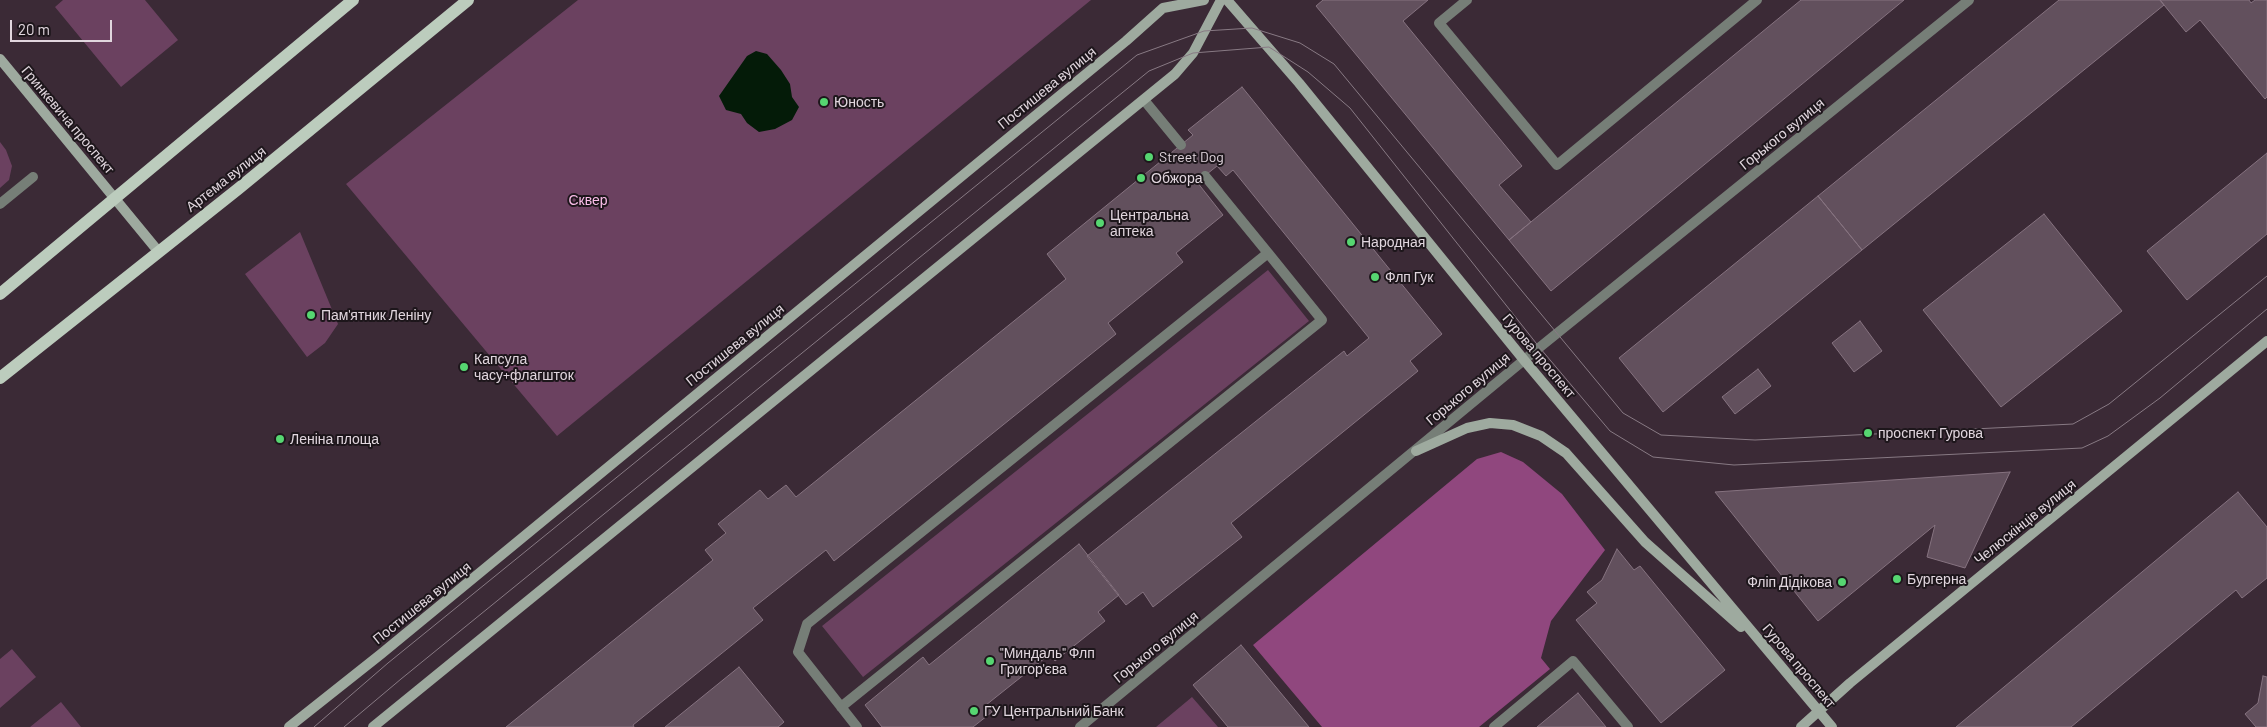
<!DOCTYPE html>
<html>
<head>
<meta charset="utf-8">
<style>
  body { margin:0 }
  #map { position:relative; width:2267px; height:727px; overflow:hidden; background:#3b2a36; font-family:Barlow,sans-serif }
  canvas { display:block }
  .scale { position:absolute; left:10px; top:20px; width:102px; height:22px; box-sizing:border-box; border:2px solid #e1d6de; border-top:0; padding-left:6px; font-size:15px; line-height:18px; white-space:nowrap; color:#e1d6de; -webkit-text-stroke:4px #1d161b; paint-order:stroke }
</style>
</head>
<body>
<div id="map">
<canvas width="2267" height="727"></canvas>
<div class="scale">20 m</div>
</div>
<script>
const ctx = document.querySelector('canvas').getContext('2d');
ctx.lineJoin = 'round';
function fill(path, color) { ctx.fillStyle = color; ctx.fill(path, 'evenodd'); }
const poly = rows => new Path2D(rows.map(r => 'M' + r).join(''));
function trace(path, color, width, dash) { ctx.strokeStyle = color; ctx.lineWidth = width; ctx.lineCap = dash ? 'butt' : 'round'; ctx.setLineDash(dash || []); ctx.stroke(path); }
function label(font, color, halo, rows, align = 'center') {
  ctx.font = font + ' Barlow,sans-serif'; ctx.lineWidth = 4; ctx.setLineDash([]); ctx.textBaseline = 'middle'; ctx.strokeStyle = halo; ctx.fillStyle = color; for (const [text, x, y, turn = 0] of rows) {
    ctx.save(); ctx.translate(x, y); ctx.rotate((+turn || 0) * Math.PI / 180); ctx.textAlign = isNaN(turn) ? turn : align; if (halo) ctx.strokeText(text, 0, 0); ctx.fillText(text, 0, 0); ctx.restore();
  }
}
fill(poly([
  [63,0,145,0,178,40,121,87,55,7],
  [578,0,1091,0,557,436,346,184],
  [0,142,6,150,12,166,9,180,0,188],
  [300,232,338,324,325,343,307,357,245,274],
  [1268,270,1309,321,863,677,822,626],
  [12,649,36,677,0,708,0,659],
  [1192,697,1218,727,1156,727],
  [61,702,81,727,30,727]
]), '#6b4160');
fill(poly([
  [1501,452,1523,462,1562,494,1605,550,1551,621,1541,658,1550,669,1479,727,1322,727,1253,645,1477,459]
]), '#90477e');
fill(poly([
  [756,51,767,54,781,70,790,84,792,97,799,107,792,120,775,129,759,132,747,123,741,114,726,110,719,96,747,56]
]), '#041b08');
const building = poly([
  [1323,0,1428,0,1403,21,1522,166,1499,185,1531,222,1509,240,1316,6,1323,0],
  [1801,0,1904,0,1551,291,1509,240,1801,0],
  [2059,0,2160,0,2164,5,1862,250,1818,196,2059,0],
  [2160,0,2249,0,2251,3,2255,0,2267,0,2267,97,2265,99,2200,20,2186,32,2160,0],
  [1242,87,1442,334,1410,361,1418,371,1231,523,1242,537,1153,607,1143,592,1126,605,1087,556,1344,351,1347,356,1369,338,1233,170,1226,176,1217,166,1197,182,1223,215,1176,253,1183,262,1108,323,1116,334,834,561,826,550,753,608,763,620,633,725,634,727,506,727,713,560,705,550,726,533,718,524,760,490,768,499,786,485,796,497,1066,279,1047,254,1193,135,1188,130,1242,87],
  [2267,153,2267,234,2187,300,2147,251,2267,153],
  [1818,196,1862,250,1663,412,1619,358,1818,196],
  [2044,214,2122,311,2001,407,1923,310,2044,214],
  [1860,321,1882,351,1854,372,1832,343,1860,321],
  [1758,369,1771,386,1735,414,1722,397,1758,369],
  [2010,472,1965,568,1927,557,1935,525,1818,621,1715,492,2010,472],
  [2238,492,2267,527,2267,578,2242,598,2236,590,2071,727,1956,727,2238,492],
  [1079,544,1119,595,1098,612,1105,621,1055,661,1050,654,986,705,992,712,973,727,882,727,865,705,923,657,929,665,1079,544],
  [1617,549,1634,570,1640,566,1725,670,1661,723,1576,620,1597,603,1587,592,1602,580,1617,549],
  [1241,645,1309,727,1228,727,1193,685,1241,645],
  [739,667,784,722,778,727,665,727,739,667],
  [2263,676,2267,677,2267,727,2256,727,2245,714,2258,703,2263,676],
  [1578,693,1606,727,1537,727,1578,693]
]);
fill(building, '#62505d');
trace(building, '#867380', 1);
trace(poly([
  [1467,0,1439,23,1557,165,1757,0],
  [1144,100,1181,145],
  [841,707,1322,320,1268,253],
  [857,727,798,652,807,624,1268,253,1205,176],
  [1494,727,1573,661,1628,727]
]), '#767e77', 10);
trace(poly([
  [0,204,33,177],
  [1080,727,1524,360,1969,0]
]), '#767e77', 10);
trace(poly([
  [1227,0,1299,83,1524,360,1832,727],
  [0,59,158,251],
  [1416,451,1467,428,1490,423,1513,425,1541,436,1566,453,1645,542,1741,627],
  [289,727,381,654,1126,41,1163,8,1204,0],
  [373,727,1175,74,1193,53,1221,0],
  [1801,727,1850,683,2267,341]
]), '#9eaa9f', 10);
trace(poly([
  [0,294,353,0],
  [0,378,238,189,468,0]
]), '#bcccbd', 12);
trace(poly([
  [314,727,388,663,1137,55,1204,31,1252,28,1300,43,1334,64,1623,413,1661,435,1755,440,2073,424,2109,404,2267,276],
  [344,727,401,679,1149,71,1193,53,1269,47,1308,72,1350,108,1540,348,1610,431,1653,457,1734,465,2082,448,2108,436,2160,398,2267,309]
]), '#887a84', 1);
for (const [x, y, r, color] of [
  [824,102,5,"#56d671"],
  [1149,157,5,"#56d671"],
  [1141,178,5,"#56d671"],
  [1100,223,5,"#56d671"],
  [1351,242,5,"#56d671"],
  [1375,277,5,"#56d671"],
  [311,315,5,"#56d671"],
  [464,367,5,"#56d671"],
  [1868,433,5,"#56d671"],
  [280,439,5,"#56d671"],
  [1897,579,5,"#56d671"],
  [1842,582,5,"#56d671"],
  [990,661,5,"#56d671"],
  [974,711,5,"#56d671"]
]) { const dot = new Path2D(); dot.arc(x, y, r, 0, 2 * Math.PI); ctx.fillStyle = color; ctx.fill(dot); trace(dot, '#1d161b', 2); }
label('14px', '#e1d6de', '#1d161b', [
  ["Постишева вулиця",1047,88,-39],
  ["Гринкевича проспект",68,120,50],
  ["Горького вулиця",1782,134,-39],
  ["Артема вулиця",226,179,-38],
  ["Постишева вулиця",735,345,-39],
  ["Гурова проспект",1539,356,50],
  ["Горького вулиця",1468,389,-40],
  ["Челюскінців вулиця",2025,522,-39],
  ["Постишева вулиця",422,603,-39],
  ["Горького вулиця",1156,647,-39],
  ["Гурова проспект",1799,666,50]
]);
label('14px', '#e1d6de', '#1d161b', [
  ["Юность",834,102],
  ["Street Dog",1159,157],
  ["Обжора",1151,178],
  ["Центральна",1110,215],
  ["аптека",1110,231],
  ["Народная",1361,242],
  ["Флп Гук",1385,277],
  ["Пам'ятник Леніну",321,315],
  ["Капсула",474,359],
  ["часу+флагшток",474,375],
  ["проспект Гурова",1878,433],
  ["Леніна площа",290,439],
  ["Бургерна",1907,579],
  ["Фліп Дідікова",1832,582,"right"],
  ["\"Миндаль\" Флп",1000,653],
  ["Григор'єва",1000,669],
  ["ГУ Центральний Банк",984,711]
], 'left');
label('14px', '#fcbeea', '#1d161b', [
  ["Сквер",588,200]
]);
</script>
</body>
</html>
